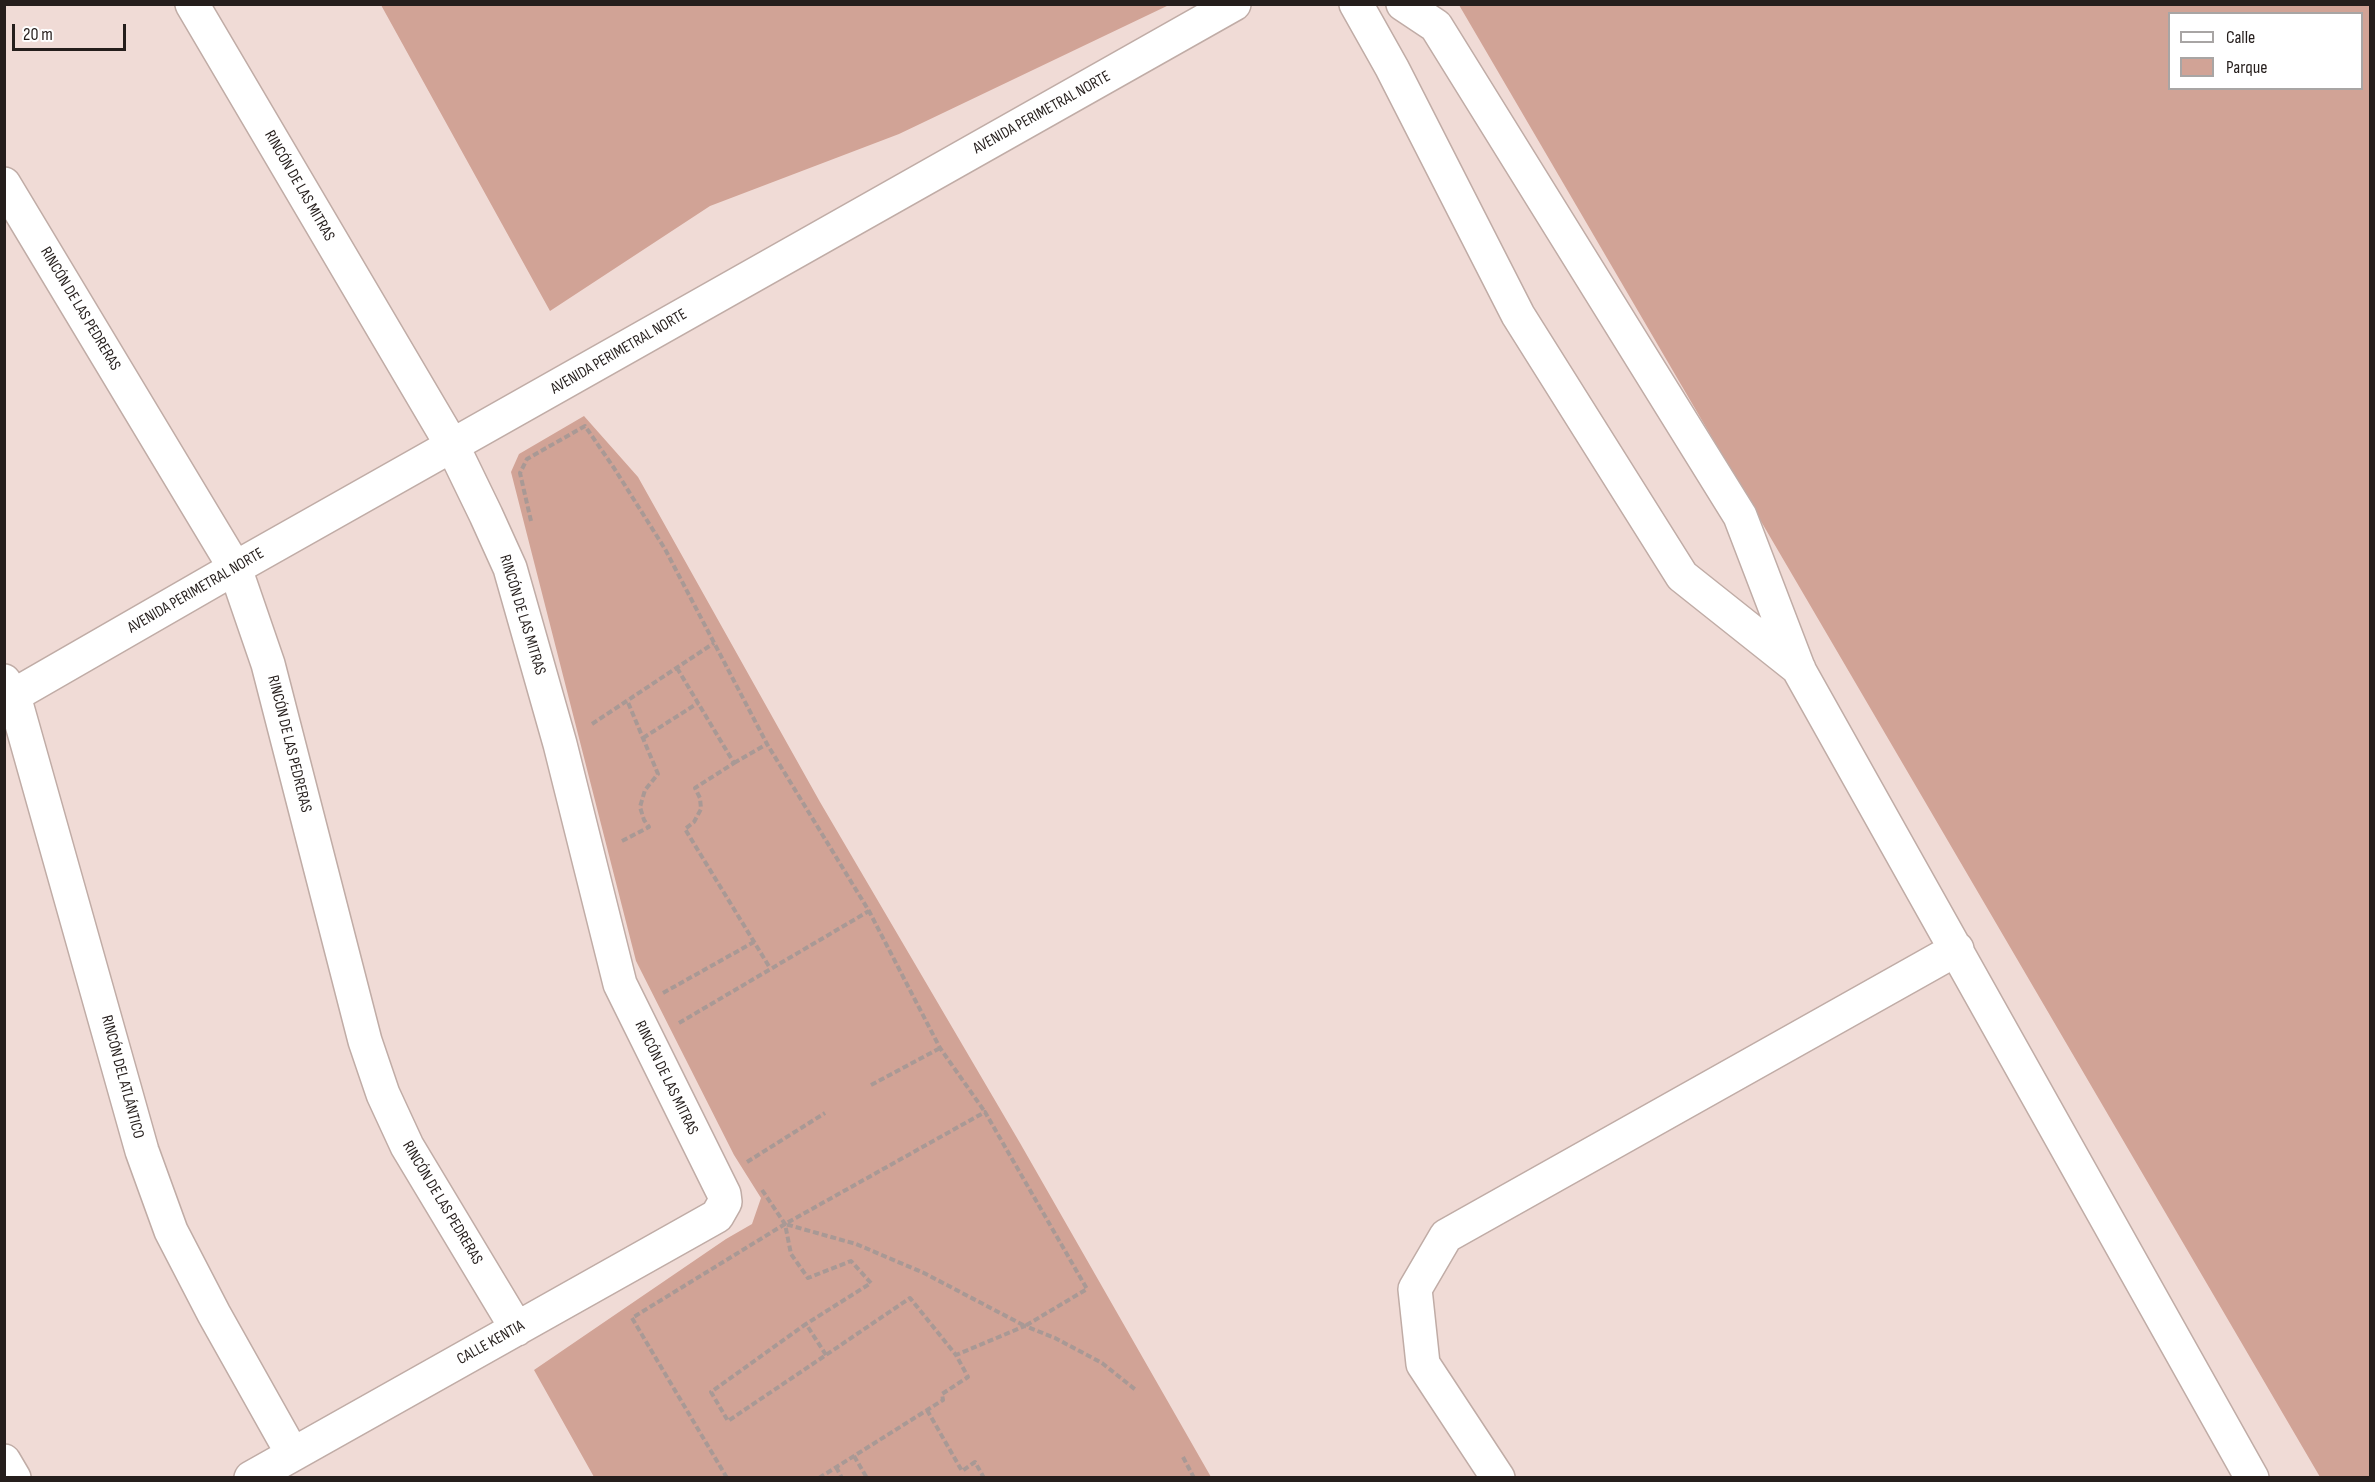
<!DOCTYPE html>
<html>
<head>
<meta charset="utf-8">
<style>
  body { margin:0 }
  #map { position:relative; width:2375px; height:1482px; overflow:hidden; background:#f0dbd6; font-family:"Sofia Sans Condensed",sans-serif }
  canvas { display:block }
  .frame { position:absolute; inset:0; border:6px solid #251e1c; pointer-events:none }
  .legend { position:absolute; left:2168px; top:12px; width:195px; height:78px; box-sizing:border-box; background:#fff; border:2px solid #a8a5a4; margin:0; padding:8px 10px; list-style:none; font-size:18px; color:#251e1c }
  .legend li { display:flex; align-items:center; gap:12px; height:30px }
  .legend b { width:30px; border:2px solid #a8a5a4 }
  .scale { position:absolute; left:12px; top:24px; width:114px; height:27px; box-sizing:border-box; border:3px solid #251e1c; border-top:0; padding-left:8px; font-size:18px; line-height:21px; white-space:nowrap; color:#251e1c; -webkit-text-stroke:4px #fff; paint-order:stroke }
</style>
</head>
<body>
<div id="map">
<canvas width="2375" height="1482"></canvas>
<div class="frame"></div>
<ul class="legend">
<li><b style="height:8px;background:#fff"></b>Calle</li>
<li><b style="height:16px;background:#d1a396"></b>Parque</li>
</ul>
<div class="scale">20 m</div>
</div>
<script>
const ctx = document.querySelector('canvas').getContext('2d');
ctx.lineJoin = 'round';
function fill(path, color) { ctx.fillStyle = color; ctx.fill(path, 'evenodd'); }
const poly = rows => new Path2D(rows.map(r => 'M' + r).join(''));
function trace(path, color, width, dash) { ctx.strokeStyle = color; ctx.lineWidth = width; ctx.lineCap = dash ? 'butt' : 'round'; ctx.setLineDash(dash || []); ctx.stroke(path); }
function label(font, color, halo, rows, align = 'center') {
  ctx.font = font + ' "Sofia Sans Condensed",sans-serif'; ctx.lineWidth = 6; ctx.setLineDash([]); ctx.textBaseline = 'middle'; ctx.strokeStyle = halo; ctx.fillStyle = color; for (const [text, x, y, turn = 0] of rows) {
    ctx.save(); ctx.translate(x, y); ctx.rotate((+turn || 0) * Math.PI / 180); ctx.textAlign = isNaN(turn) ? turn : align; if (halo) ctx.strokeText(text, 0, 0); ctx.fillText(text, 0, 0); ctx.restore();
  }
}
fill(poly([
  [381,5,1169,5,899,134,710,206,550,311],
  [1459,5,2370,5,2370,1477,2320,1477],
  [2170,14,2362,14,2362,88,2170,88],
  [584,416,638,477,820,802,1020,1143,1211,1477,594,1477,534,1370,726,1239,752,1224,761,1198,734,1155,636,961,511,472,519,454]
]), '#d1a396');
const minor = poly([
  [192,4,453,447,486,515,510,568,560,744,620,984,724,1194,725,1202,717,1216,251,1478],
  [1356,4,1392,68,1518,315,1682,576,1799,669],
  [1403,4,1436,26,1740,516,1799,670,2252,1478],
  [4,184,235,568,268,664,365,1041,383,1094,407,1146,517,1329],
  [4,681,14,696,142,1151,171,1231,214,1314,292,1453],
  [4,701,235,568,1234,4],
  [4,1461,14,1478],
  [1498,1478,1423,1364,1415,1289,1446,1236,1957,949]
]);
trace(minor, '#c0aca6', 36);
trace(poly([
  [531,521,520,473,527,459,585,426,614,468,665,549,767,744,869,911,940,1048,985,1112],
  [677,668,734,763,695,788,700,798,701,809,694,822,685,829,770,968],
  [592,724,714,643],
  [643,738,698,703],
  [734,763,767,744],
  [622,841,649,827,644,820,640,807,645,790,658,774,627,700],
  [663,993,754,942],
  [679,1023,869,911],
  [871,1085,940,1048],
  [747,1162,825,1113],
  [762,1190,785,1224,791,1254,808,1278,851,1261,871,1283,806,1324],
  [826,1355,806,1324,711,1392,728,1421,826,1355,910,1298,956,1355],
  [927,1410,962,1471,975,1462,984,1478],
  [854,1456,867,1478],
  [1183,1457,1194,1478],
  [836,1467,842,1478],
  [727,1478,632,1318,785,1224,985,1112,1087,1289,1025,1326,924,1273,856,1244,785,1224],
  [819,1478,943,1400,942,1394,968,1377,956,1355,1025,1326,1055,1338,1102,1363,1137,1391]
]), '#a99995', 4, [6, 3]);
trace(minor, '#fff', 33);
label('16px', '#251e1c', '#fff', [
  ["AVENIDA PERIMETRAL NORTE",1042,113,-29],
  ["RINCÓN DE LAS MITRAS",299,186,60],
  ["RINCÓN DE LAS PEDRERAS",80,309,59],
  ["AVENIDA PERIMETRAL NORTE",619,352,-30],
  ["AVENIDA PERIMETRAL NORTE",196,591,-30],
  ["RINCÓN DE LAS MITRAS",522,615,73],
  ["RINCÓN DE LAS PEDRERAS",289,744,76],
  ["RINCÓN DEL ATLÁNTICO",122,1077,75],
  ["RINCÓN DE LAS MITRAS",666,1078,64],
  ["RINCÓN DE LAS PEDRERAS",442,1203,59],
  ["CALLE KENTIA",491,1343,-29]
]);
</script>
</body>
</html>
